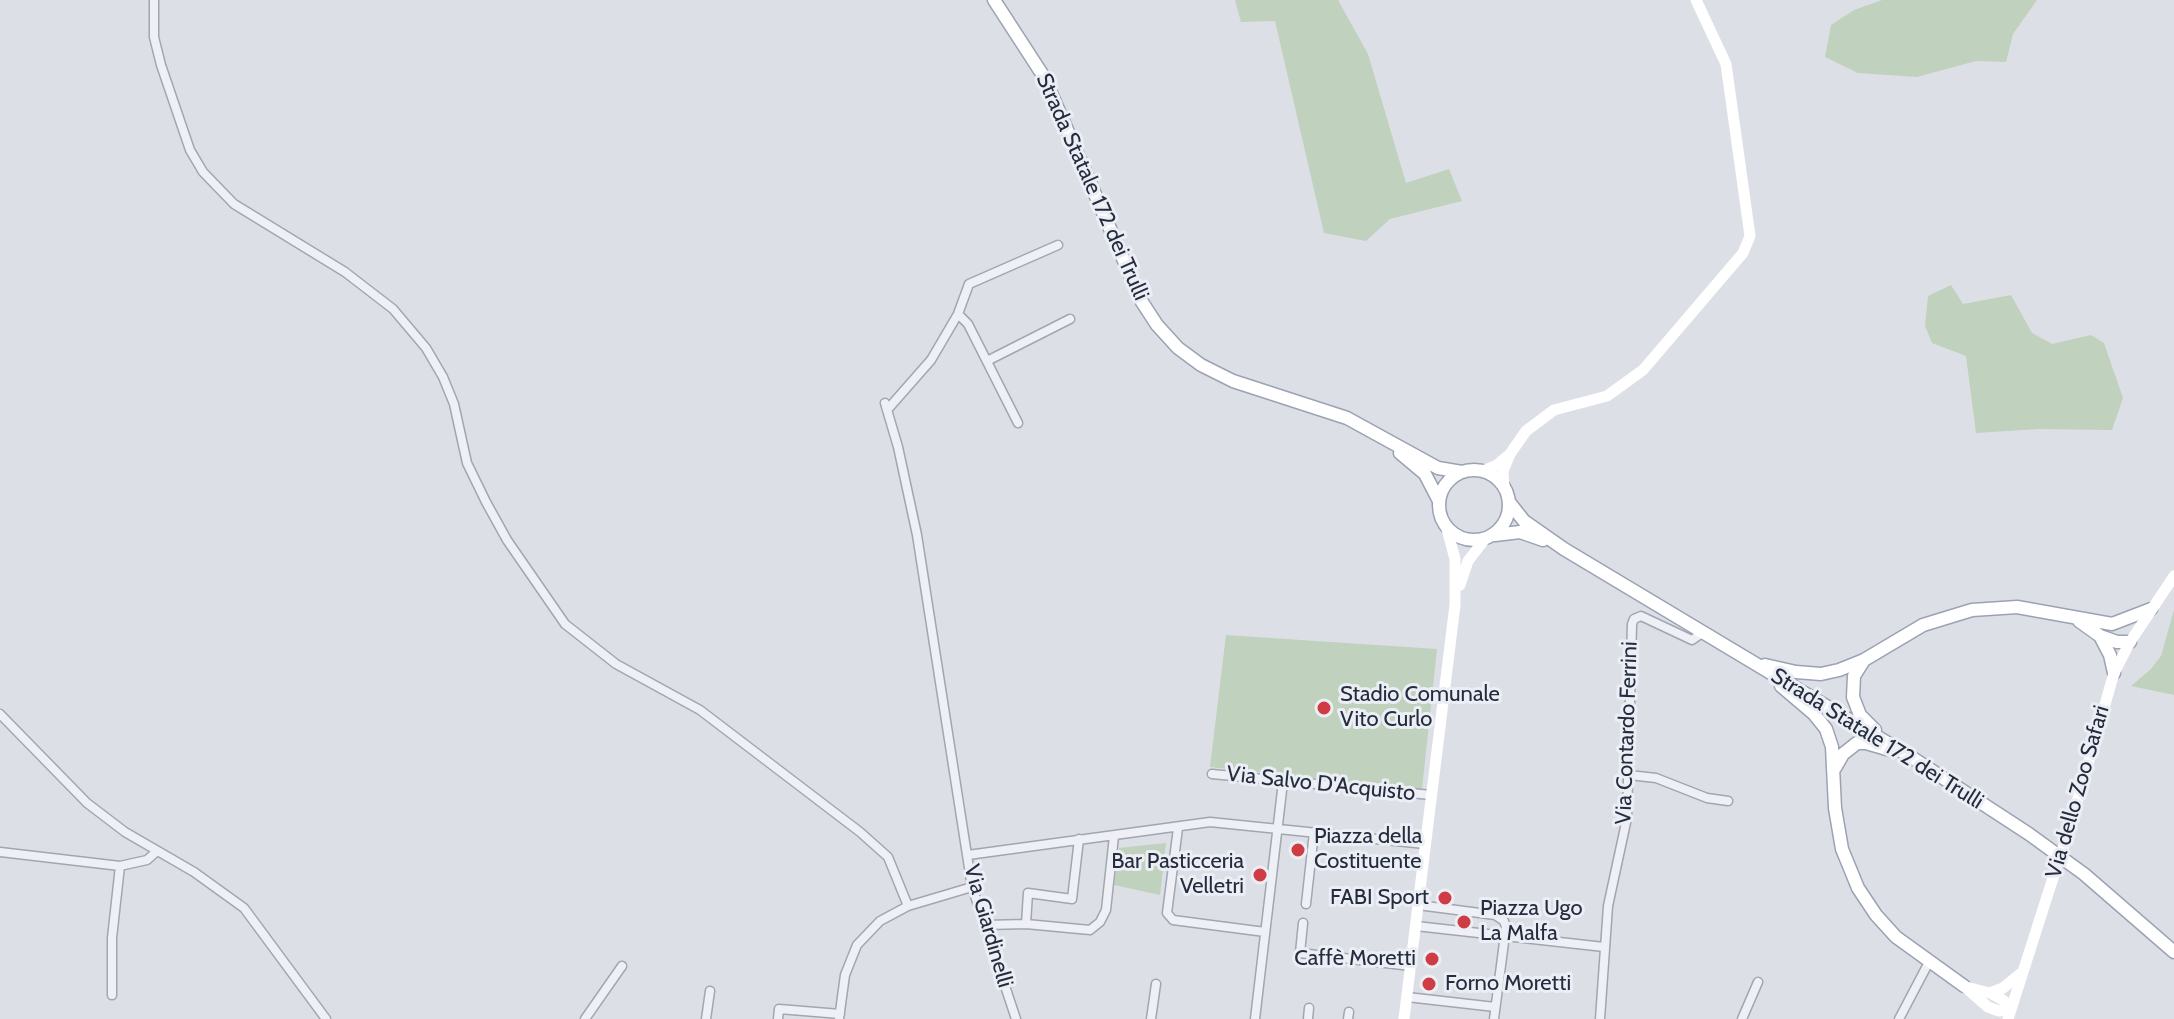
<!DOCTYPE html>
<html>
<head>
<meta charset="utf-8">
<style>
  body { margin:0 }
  canvas { display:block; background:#dcdfe6 }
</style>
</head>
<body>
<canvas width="2174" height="1019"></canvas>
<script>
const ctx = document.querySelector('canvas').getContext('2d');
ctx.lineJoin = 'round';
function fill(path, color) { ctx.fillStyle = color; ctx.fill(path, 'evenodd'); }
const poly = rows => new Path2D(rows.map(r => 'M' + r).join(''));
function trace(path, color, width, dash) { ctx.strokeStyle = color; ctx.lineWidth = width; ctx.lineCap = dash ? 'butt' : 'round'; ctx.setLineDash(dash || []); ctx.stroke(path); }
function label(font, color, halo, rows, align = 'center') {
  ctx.font = font + ' Cabin,sans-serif'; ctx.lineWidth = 6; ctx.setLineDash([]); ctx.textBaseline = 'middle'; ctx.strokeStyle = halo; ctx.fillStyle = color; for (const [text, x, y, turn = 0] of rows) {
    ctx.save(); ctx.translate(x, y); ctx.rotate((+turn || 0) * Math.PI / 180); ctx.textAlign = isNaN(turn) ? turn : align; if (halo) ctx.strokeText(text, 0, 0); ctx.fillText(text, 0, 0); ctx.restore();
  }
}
fill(poly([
  [1235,0,1338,0,1368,54,1406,183,1449,169,1462,201,1390,219,1366,241,1324,233,1275,21,1241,22],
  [1882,0,2037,0,2013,34,2006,62,1976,61,1917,77,1858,73,1825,57,1831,25,1854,10],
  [1951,285,1963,304,2011,295,2032,333,2052,344,2091,335,2104,343,2123,398,2112,430,2039,429,1976,433,1966,356,1932,343,1925,326,1928,296],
  [2174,610,2174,695,2131,686,2151,669,2161,656],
  [1226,635,1437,649,1422,789,1210,767],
  [1166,843,1160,895,1114,885,1119,848]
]), '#c0d1bd');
const street = poly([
  [154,0,154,37,161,65,190,150,203,172,234,204,345,272,393,309,426,348,443,377,454,404,467,463,486,502,507,540,565,624,616,664,700,710,860,832,888,857,908,906],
  [958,314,968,324,1018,423],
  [987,361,1070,319],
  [885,403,898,447,917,535,972,887,1016,1019],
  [887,410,931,360,958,314,969,284,1058,245],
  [0,714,87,803,125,832,194,872,244,908,326,1019],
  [1212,774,1431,795],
  [1629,775,1656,778,1707,798,1728,801],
  [1178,828,1167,913,1173,920,1265,932],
  [0,852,120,866,147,860,156,852],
  [968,855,1210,822,1425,844],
  [1306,904,1314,832],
  [1418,905,1495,915,1504,921,1506,927,1494,1019],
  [1303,923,1300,953,1411,966],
  [1026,924,1028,893,1072,899,1079,839],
  [986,925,1026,924,1090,930,1100,922,1106,910,1114,836],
  [1416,926,1604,947],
  [112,995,112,938,120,866],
  [1407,997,1495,1007],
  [585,1019,622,966],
  [706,1019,710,991],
  [778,1019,779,1009,840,1014],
  [839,1019,845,975,857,945,880,921,908,906,972,887],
  [1151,1019,1156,984],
  [1255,1019,1283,782],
  [1308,1019,1309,1008],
  [1348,1019,1349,1012],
  [1600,1019,1608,906,1627,818,1632,624,1634,619,1641,616,1692,640,1702,633],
  [1742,1019,1758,982],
  [1899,1019,1929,962]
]);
const primary = poly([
  [994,0,1044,77,1142,302,1157,325,1178,348,1201,365,1233,381,1347,418,1438,468,1462,472],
  [1400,453,1425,474,1439,501],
  '1439 505a35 35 0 1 1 70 0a35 35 0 1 1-70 0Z',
  [1509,502,1524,521,1564,549,1911,757,2029,834,2084,874,2174,952],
  [1495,535,1520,532,1543,540],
  [2079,621,2100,636,2117,642,2130,642],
  [2100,636,2110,655,2114,673],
  [1864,660,1854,676,1853,697,1860,715,1875,730],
  [1765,665,1796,672,1821,674,1839,670,1864,660,1923,625,1972,610,2017,607,2112,624,2151,609],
  [1781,686,1814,714,1826,729,1832,747,1835,808,1842,849,1858,888,1876,915,1896,937,1964,986],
  [1835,768,1843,754,1857,743,1866,743,1890,750]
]);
trace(street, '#a1a6b0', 11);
trace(primary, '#9ba2b2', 15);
trace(street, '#eef0f5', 8);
trace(poly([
  [1510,454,1526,431,1554,410,1607,396,1643,370,1743,253,1750,236,1726,64,1696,0],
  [1483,471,1497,465,1510,454,1503,471,1504,487],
  [1460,585,1468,561,1485,539],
  [2069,830,2114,673,2130,642,2174,576],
  [1964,986,1988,1007,1999,1011,2010,1010],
  [1966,987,1990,993,2003,1000,2010,1010],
  [1990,993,2003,988,2020,974],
  [1404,1019,1455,605,1455,559,1447,529],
  [2008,1019,2052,881]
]), '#fff', 11);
trace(primary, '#fff', 12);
trace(poly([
  [2052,881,2069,830]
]), '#fff', 11);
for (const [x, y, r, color] of [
  [1324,708,8,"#d03c43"],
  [1298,850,8,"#d03c43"],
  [1260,875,8,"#d03c43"],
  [1445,898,8,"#d03c43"],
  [1464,922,8,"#d03c43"],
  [1432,959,8,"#d03c43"],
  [1429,984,8,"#d03c43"]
]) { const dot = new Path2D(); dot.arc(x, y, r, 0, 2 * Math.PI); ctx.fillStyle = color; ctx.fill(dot); trace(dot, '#ebeef4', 3); }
label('22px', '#252c3d', '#ebeef4', [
  ["Strada Statale 172 dei Trulli",1092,187,66],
  ["Via Contardo Ferrini",1627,733,-88],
  ["Strada Statale 172 dei Trulli",1877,739,32],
  ["Via Salvo D'Acquisto",1321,784,6],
  ["Via dello Zoo Safari",2078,792,-74],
  ["Via Giardinelli",988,926,74]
]);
label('22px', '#252c3d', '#ebeef4', [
  ["Stadio Comunale",1340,695],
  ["Vito Curlo",1340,720],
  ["Piazza della",1314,837],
  ["Costituente",1314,862],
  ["Bar Pasticceria",1244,862,"right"],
  ["Velletri",1244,887,"right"],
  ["FABI Sport",1429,898,"right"],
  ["Piazza Ugo",1480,909],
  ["La Malfa",1480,934],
  ["Caffè Moretti",1416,959,"right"],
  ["Forno Moretti",1445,984]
], 'left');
</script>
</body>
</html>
